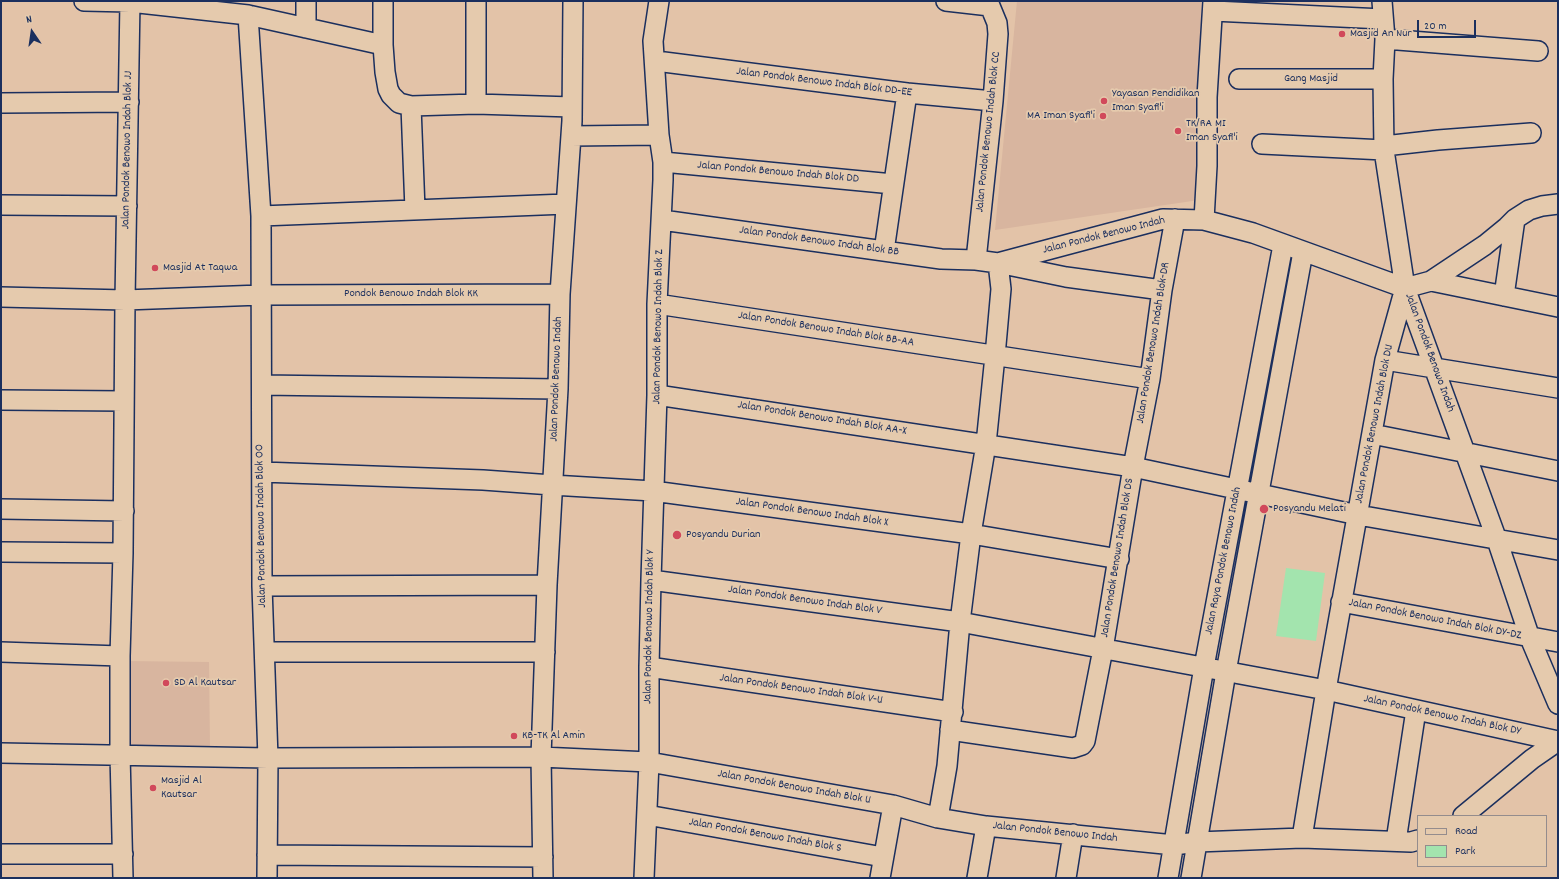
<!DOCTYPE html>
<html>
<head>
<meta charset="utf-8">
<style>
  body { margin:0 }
  #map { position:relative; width:1559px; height:879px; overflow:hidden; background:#e3c3a8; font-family:Dekko,sans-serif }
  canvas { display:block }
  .frame { position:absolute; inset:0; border:2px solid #1b2f5e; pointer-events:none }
  .legend { position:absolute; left:1417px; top:815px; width:130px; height:52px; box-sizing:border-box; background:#e5caad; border:1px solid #948c8d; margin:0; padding:5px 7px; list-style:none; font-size:12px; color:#1b2f5e }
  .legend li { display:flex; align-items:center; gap:8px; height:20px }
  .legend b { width:20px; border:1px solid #948c8d }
  .north { position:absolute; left:12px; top:12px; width:40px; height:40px; -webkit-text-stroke:3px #e5caad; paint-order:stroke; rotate:347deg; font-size:11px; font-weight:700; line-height:16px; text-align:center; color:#1b2f5e }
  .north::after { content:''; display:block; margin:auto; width:14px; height:18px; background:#1b2f5e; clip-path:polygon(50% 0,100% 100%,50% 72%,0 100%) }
  .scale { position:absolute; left:1417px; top:20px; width:59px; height:18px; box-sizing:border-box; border:2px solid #1b2f5e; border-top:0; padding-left:5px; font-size:12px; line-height:14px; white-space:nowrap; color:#1b2f5e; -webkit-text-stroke:3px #e5caad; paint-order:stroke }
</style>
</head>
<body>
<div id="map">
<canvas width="1559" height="879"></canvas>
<div class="frame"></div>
<ul class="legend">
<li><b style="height:5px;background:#e5caad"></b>Road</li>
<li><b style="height:11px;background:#a3e4ae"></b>Park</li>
</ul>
<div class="north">N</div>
<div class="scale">20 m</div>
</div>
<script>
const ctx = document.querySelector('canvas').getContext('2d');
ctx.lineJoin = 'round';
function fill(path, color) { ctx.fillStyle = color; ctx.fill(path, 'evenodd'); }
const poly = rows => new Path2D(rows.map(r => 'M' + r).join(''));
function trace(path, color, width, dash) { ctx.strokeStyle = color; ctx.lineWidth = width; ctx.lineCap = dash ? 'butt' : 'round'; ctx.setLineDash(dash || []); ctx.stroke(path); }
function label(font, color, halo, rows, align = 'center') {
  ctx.font = font + ' Dekko,sans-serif'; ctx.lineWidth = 3.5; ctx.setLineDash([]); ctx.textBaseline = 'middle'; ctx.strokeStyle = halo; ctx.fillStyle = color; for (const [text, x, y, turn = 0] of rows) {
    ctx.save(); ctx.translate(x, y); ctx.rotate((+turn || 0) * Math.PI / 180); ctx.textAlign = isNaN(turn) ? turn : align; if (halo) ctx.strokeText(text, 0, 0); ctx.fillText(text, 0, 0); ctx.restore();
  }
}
fill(poly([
  [1017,1,1201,1,1199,200,995,230],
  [124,661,209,662,210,748,122,746]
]), '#d8b59f');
fill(poly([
  [1286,568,1325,573,1316,641,1276,636]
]), '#a3e4ae');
const minor = poly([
  [84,1,130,2,248,15,383,45],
  [383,1,383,45,385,72,388,89,391,95,399,103,411,106,476,104,572,107],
  [476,1,476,104],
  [946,1,990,6],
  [1382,1,1385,39,1383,79,1384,150,1405,288,1497,540,1530,638,1558,704],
  [1213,11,1383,19],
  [248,15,261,216,262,586,268,758,267,878],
  [306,28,306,1],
  [1385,39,1538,51],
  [656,61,907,93,993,101],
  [1239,79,1383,79],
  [1,103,129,102],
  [411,106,415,210],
  [571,136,659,135],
  [1262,144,1384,150],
  [1384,146,1438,140,1531,133],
  [663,162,893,184],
  [1,205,127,206],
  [261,216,566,204],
  [662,220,941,259,976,260,998,263,1066,277,1162,290],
  [1204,220,1207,166,1207,97,1213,1],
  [884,251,907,93],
  [976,260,993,101,998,34,997,23,990,6],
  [1431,281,1485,245,1507,227,1515,219,1529,210,1542,206,1558,204],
  [1405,288,1431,281,1558,307],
  [1504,296,1515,219],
  [1,297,125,300,261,295,560,294],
  [657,304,1150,379],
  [1385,360,1558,388],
  [262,385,558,389],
  [657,395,1133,467,1358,515,1558,550],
  [1,400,124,401],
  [1372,434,1558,471],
  [262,472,483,480,552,485,653,491,971,534,1119,559],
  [1,509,124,511],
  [1,552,123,553],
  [651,580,960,622,1326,690,1558,741],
  [262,586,547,585],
  [1341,602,1558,642],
  [1,652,120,656],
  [265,652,545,652],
  [649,667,953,712],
  [950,730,1073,748,1082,745,1085,741,1103,649,1133,467,1150,379,1162,290,1175,219],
  [1,753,268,758,541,757,649,762,893,805,938,818,986,826,1174,845,1197,842,1302,838,1411,842,1418,840],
  [647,815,883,857],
  [1463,816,1532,759,1558,741],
  [938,818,947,766,960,622,971,534,986,444,995,356,1001,289,998,263,1163,219,1204,220,1253,233,1405,288],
  [1302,838,1326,690,1385,360,1405,288],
  [1396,841,1416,710],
  [1,854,123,854],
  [267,855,543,857],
  [123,878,120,754,120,656,123,553,125,300,130,1],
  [543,878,541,757,547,585,558,389,560,294,572,121,573,1],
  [644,878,649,762,649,667,651,580,657,395,657,304,663,180,663,162,659,135,653,41,659,1],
  [880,878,893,805],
  [977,878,986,826],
  [1066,878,1073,834],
  [1168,878,1204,667,1283,245],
  [1191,878,1226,672,1303,252]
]);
trace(minor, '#1b2f5e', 22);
trace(minor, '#e5caad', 19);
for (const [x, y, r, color] of [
  [1342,34,4,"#d1495b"],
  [1104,101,4,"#d1495b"],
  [1103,116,4,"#d1495b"],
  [1178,131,4,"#d1495b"],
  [155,268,4,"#d1495b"],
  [1264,509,5,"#d1495b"],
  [677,535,5,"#d1495b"],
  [166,683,4,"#d1495b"],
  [514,736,4,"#d1495b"],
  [153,788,4,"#d1495b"]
]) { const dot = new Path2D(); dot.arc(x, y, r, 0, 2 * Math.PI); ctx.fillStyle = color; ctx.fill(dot); trace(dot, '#e5caad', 1.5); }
label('12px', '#1b2f5e', '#e5caad', [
  ["Masjid An Nur",1350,34],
  ["Yayasan Pendidikan",1112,94],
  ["Iman Syafi'i",1112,108],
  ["MA Iman Syafi'i",1095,116,"right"],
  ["TK/RA MI",1186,124],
  ["Iman Syafi'i",1186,138],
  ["Masjid At Taqwa",163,268],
  ["Posyandu Melati",1273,509],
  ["Posyandu Durian",686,535],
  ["SD Al Kautsar",174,683],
  ["KB-TK Al Amin",522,736],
  ["Masjid Al",161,781],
  ["Kautsar",161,795]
], 'left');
label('12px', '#1b2f5e', '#e5caad', [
  ["Gang Masjid",1311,79],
  ["Jalan Pondok Benowo Indah Blok DD-EE",824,83,7],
  ["Jalan Pondok Benowo Indah Blok CC",989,132,-84],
  ["Jalan Pondok Benowo Indah Blok JJ",128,150,-89],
  ["Jalan Pondok Benowo Indah Blok DD",778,173,5],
  ["Jalan Pondok Benowo Indah",1104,236,-14],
  ["Jalan Pondok Benowo Indah Blok BB",819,242,8],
  ["Pondok Benowo Indah Blok KK",411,294],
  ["Jalan Pondok Benowo Indah Blok Z",659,327,-89],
  ["Jalan Pondok Benowo Indah Blok BB-AA",826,330,9],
  ["Jalan Pondok Benowo Indah Blok-DR",1154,343,-81],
  ["Jalan Pondok Benowo Indah",1429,353,70],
  ["Jalan Pondok Benowo Indah",557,379,-88],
  ["Jalan Pondok Benowo Indah Blok AA-X",822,419,9],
  ["Jalan Pondok Benowo Indah Blok DU",1375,424,-79],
  ["Jalan Pondok Benowo Indah Blok X",812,513,8],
  ["Jalan Pondok Benowo Indah Blok OO",262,526,-91],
  ["Jalan Pondok Benowo Indah Blok DS",1118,558,-81],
  ["Jalan Raya Pondok Benowo Indah",1224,561,-79],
  ["Jalan Pondok Benowo Indah Blok V",805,601,8],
  ["Jalan Pondok Benowo Indah Blok DY-DZ",1435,620,11],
  ["Jalan Pondok Benowo Indah Blok Y",650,627,-89],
  ["Jalan Pondok Benowo Indah Blok V-U",801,690,8],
  ["Jalan Pondok Benowo Indah Blok DY",1442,716,12],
  ["Jalan Pondok Benowo Indah Blok U",794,788,10],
  ["Jalan Pondok Benowo Indah",1055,833,6],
  ["Jalan Pondok Benowo Indah Blok S",765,836,10]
]);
</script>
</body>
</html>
